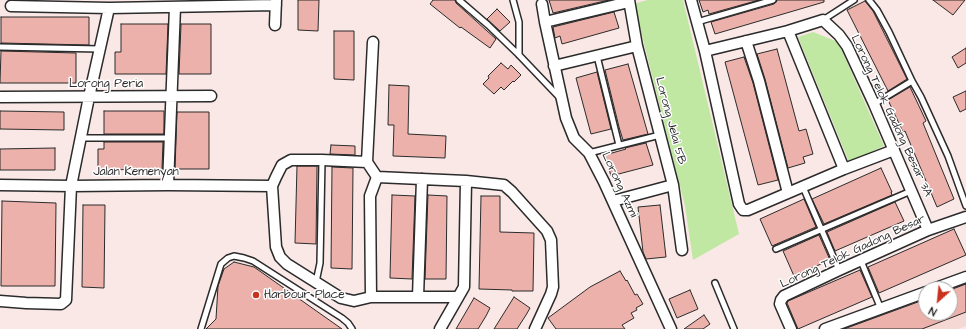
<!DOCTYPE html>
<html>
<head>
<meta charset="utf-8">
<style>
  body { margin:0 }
  #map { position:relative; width:966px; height:329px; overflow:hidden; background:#f9e8e6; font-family:"Architects Daughter",sans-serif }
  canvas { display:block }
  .north { position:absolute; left:918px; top:281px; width:40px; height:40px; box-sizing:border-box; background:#fff; border:1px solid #aaa; border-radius:50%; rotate:207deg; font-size:11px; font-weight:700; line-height:16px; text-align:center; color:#2b2b2b }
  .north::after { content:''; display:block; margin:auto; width:14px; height:18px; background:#c8321e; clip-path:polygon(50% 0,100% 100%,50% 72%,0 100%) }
</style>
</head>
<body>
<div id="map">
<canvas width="966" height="329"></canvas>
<div class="north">N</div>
</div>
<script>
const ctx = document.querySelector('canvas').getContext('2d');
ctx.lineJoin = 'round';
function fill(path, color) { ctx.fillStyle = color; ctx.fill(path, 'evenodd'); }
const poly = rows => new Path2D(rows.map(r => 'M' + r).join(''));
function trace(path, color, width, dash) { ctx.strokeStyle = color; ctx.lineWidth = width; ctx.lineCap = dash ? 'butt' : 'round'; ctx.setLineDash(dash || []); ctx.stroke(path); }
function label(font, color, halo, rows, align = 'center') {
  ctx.font = font + ' "Architects Daughter",sans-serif'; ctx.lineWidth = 3; ctx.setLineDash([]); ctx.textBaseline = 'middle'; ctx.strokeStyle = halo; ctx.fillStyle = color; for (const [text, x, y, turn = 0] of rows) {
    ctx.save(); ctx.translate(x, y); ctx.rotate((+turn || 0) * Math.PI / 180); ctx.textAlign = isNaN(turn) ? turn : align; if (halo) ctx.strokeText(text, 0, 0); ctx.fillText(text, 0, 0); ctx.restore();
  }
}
fill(poly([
  [966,280,966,326,958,329,832,329,926,294,926,313,950,313,950,289,941,289]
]), '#f5d8d4');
fill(poly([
  [647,0,683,0,739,234,693,260,685,206,634,4],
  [813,32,838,42,884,146,849,162,798,37]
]), '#c0e8a3');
const building = poly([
  [298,0,319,0,318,31,298,30,298,0],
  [433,0,455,0,456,3,496,39,490,48,461,27,460,28,430,4,433,0],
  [549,0,609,0,553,13,549,0],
  [699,0,759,0,709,14,708,10,703,12,699,0],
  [777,0,824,0,824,2,715,34,711,22,774,4,776,2,777,0],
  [933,0,965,0,953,15,933,0],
  [865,1,873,11,907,79,888,91,847,10,865,1],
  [497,9,510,22,500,31,487,19,497,9],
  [614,12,619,28,562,44,560,36,555,38,553,27,614,12],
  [1,17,89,17,89,45,1,43,1,17],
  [121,24,168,24,166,74,115,74,115,52,121,52,121,24],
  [181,24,211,24,211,74,179,74,181,24],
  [334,31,354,31,354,80,334,79,334,31],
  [966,48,966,63,958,68,952,57,966,48],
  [777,49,799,131,806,129,813,154,803,157,805,163,788,168,765,79,757,54,777,49],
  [1,51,76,53,76,83,0,83,1,51],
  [744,57,753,83,778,180,758,185,725,62,744,57],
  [501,63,508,69,511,65,521,75,514,82,513,81,504,90,501,87,494,94,483,84,489,78,488,76,501,63],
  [628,64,648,134,623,140,619,127,605,70,628,64],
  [597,72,611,129,591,134,576,78,597,72],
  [389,85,409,86,408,134,446,136,445,158,393,156,394,125,388,125,389,85],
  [910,87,926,121,923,123,954,199,937,207,905,131,903,132,888,100,910,87],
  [966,91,966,109,960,112,953,97,966,91],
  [0,111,64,112,64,130,0,129,0,111],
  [104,111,164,111,164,134,104,134,104,111],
  [177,112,209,112,209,169,175,169,177,112],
  [104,142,163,142,162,169,98,170,98,149,104,149,104,142],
  [646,143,653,165,611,176,605,155,626,149,625,148,646,143],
  [331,145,355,146,355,155,330,154,331,145],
  [55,148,55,170,0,170,0,149,55,148],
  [297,166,317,166,316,244,295,243,297,166],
  [332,167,353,168,352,269,331,268,332,167],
  [881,168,892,192,891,192,892,195,824,224,812,199,881,168],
  [392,195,415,196,412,279,390,278,392,195],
  [428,195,447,196,446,279,425,279,428,195],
  [481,196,500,196,500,232,534,233,533,291,512,291,512,290,479,289,481,196],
  [804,199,816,227,772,246,760,219,804,199],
  [2,201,56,203,55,286,1,286,2,201],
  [895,202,904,221,835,251,827,232,895,202],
  [83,205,105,205,104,288,82,287,83,205],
  [660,205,666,257,646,259,643,252,638,207,660,205],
  [954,229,966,255,879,293,868,267,954,229],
  [819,235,830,260,794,276,783,251,819,235],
  [234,262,254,267,342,329,206,329,216,319,218,286,224,269,234,262],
  [860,270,872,297,798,329,787,303,788,301,860,270],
  [620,271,626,281,627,280,635,295,637,294,643,304,636,308,637,310,631,313,634,318,622,325,625,329,556,329,548,318,590,287,620,271],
  [966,284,966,312,922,329,844,329,926,299,926,313,950,313,950,290,966,284],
  [690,290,698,309,677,318,669,299,690,290],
  [514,297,530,308,526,315,517,329,494,329,514,297],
  [474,298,490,308,486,316,478,329,456,329,474,298],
  [704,315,710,324,703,329,684,329,704,315]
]);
fill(building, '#ecb1aa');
trace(building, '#2b2b2b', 1);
const lane = poly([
  [459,0,488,25,519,55,560,98],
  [513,0,519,22,519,55],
  [869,0,877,10,889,32,912,81,921,97,948,156,966,206],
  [823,20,854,0],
  [697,22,773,0],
  [0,47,100,49],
  [597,56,619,145],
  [874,104,912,81],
  [81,138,170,138],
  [589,153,660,135],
  [803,187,839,270],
  [776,249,911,191],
  [861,261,881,309],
  [316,282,320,263,322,160],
  [715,283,734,329],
  [201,329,221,264,228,258,234,256,244,258,253,261,342,318,348,323,352,329]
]);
const street = poly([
  [629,0,637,46,673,185,682,250],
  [691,0,705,51,739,204,743,210,748,210,844,169,894,150],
  [542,4,545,22,566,118,574,138,589,153,604,182,671,329],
  [11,6,109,8,276,5],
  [545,22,629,2],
  [275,25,276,0],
  [788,31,844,169],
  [746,41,759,81,788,193],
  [705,51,788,31,823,20,839,35,847,46,874,104,928,230],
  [554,66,637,46],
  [0,97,211,96],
  [367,162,322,160,291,160,282,165,276,177,272,186,276,247,280,257,287,264,341,298,354,301,371,297,458,297],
  [367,162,377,177,370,196,371,297],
  [367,162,373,42],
  [377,177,466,181,504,185,512,192,547,231,551,240,553,287,551,294,535,329],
  [0,185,71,186,168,185,272,186],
  [168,185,175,7],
  [613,201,673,185],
  [933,289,966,277],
  [418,297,422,179],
  [0,301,26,303,61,304,66,300,71,186,89,97,109,8],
  [440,329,464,287,466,181],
  [791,329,780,304,781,300,784,296,839,270,928,230,966,217],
  [825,329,926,292]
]);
trace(lane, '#2b2b2b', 8);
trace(street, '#2b2b2b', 13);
trace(lane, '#fff', 5);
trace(street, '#fff', 10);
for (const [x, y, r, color] of [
  [256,295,4,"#c8321e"]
]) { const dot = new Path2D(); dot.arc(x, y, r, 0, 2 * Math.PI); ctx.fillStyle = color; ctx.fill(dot); trace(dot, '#fff', 1.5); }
label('12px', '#2b2b2b', '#fff', [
  ["Lorong Peria",106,84],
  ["Lorong Telok Gadong Besar 3A",891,116,65],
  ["Lorong Jelai 5B",670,121,75],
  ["Jalan Kemenyan",136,172],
  ["Lorong Azmi",619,185,65],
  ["Lorong Telok Gadong Besar",853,252,-25]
]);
label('12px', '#2b2b2b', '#fff', [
  ["Harbour Place",264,295]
], 'left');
</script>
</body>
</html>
